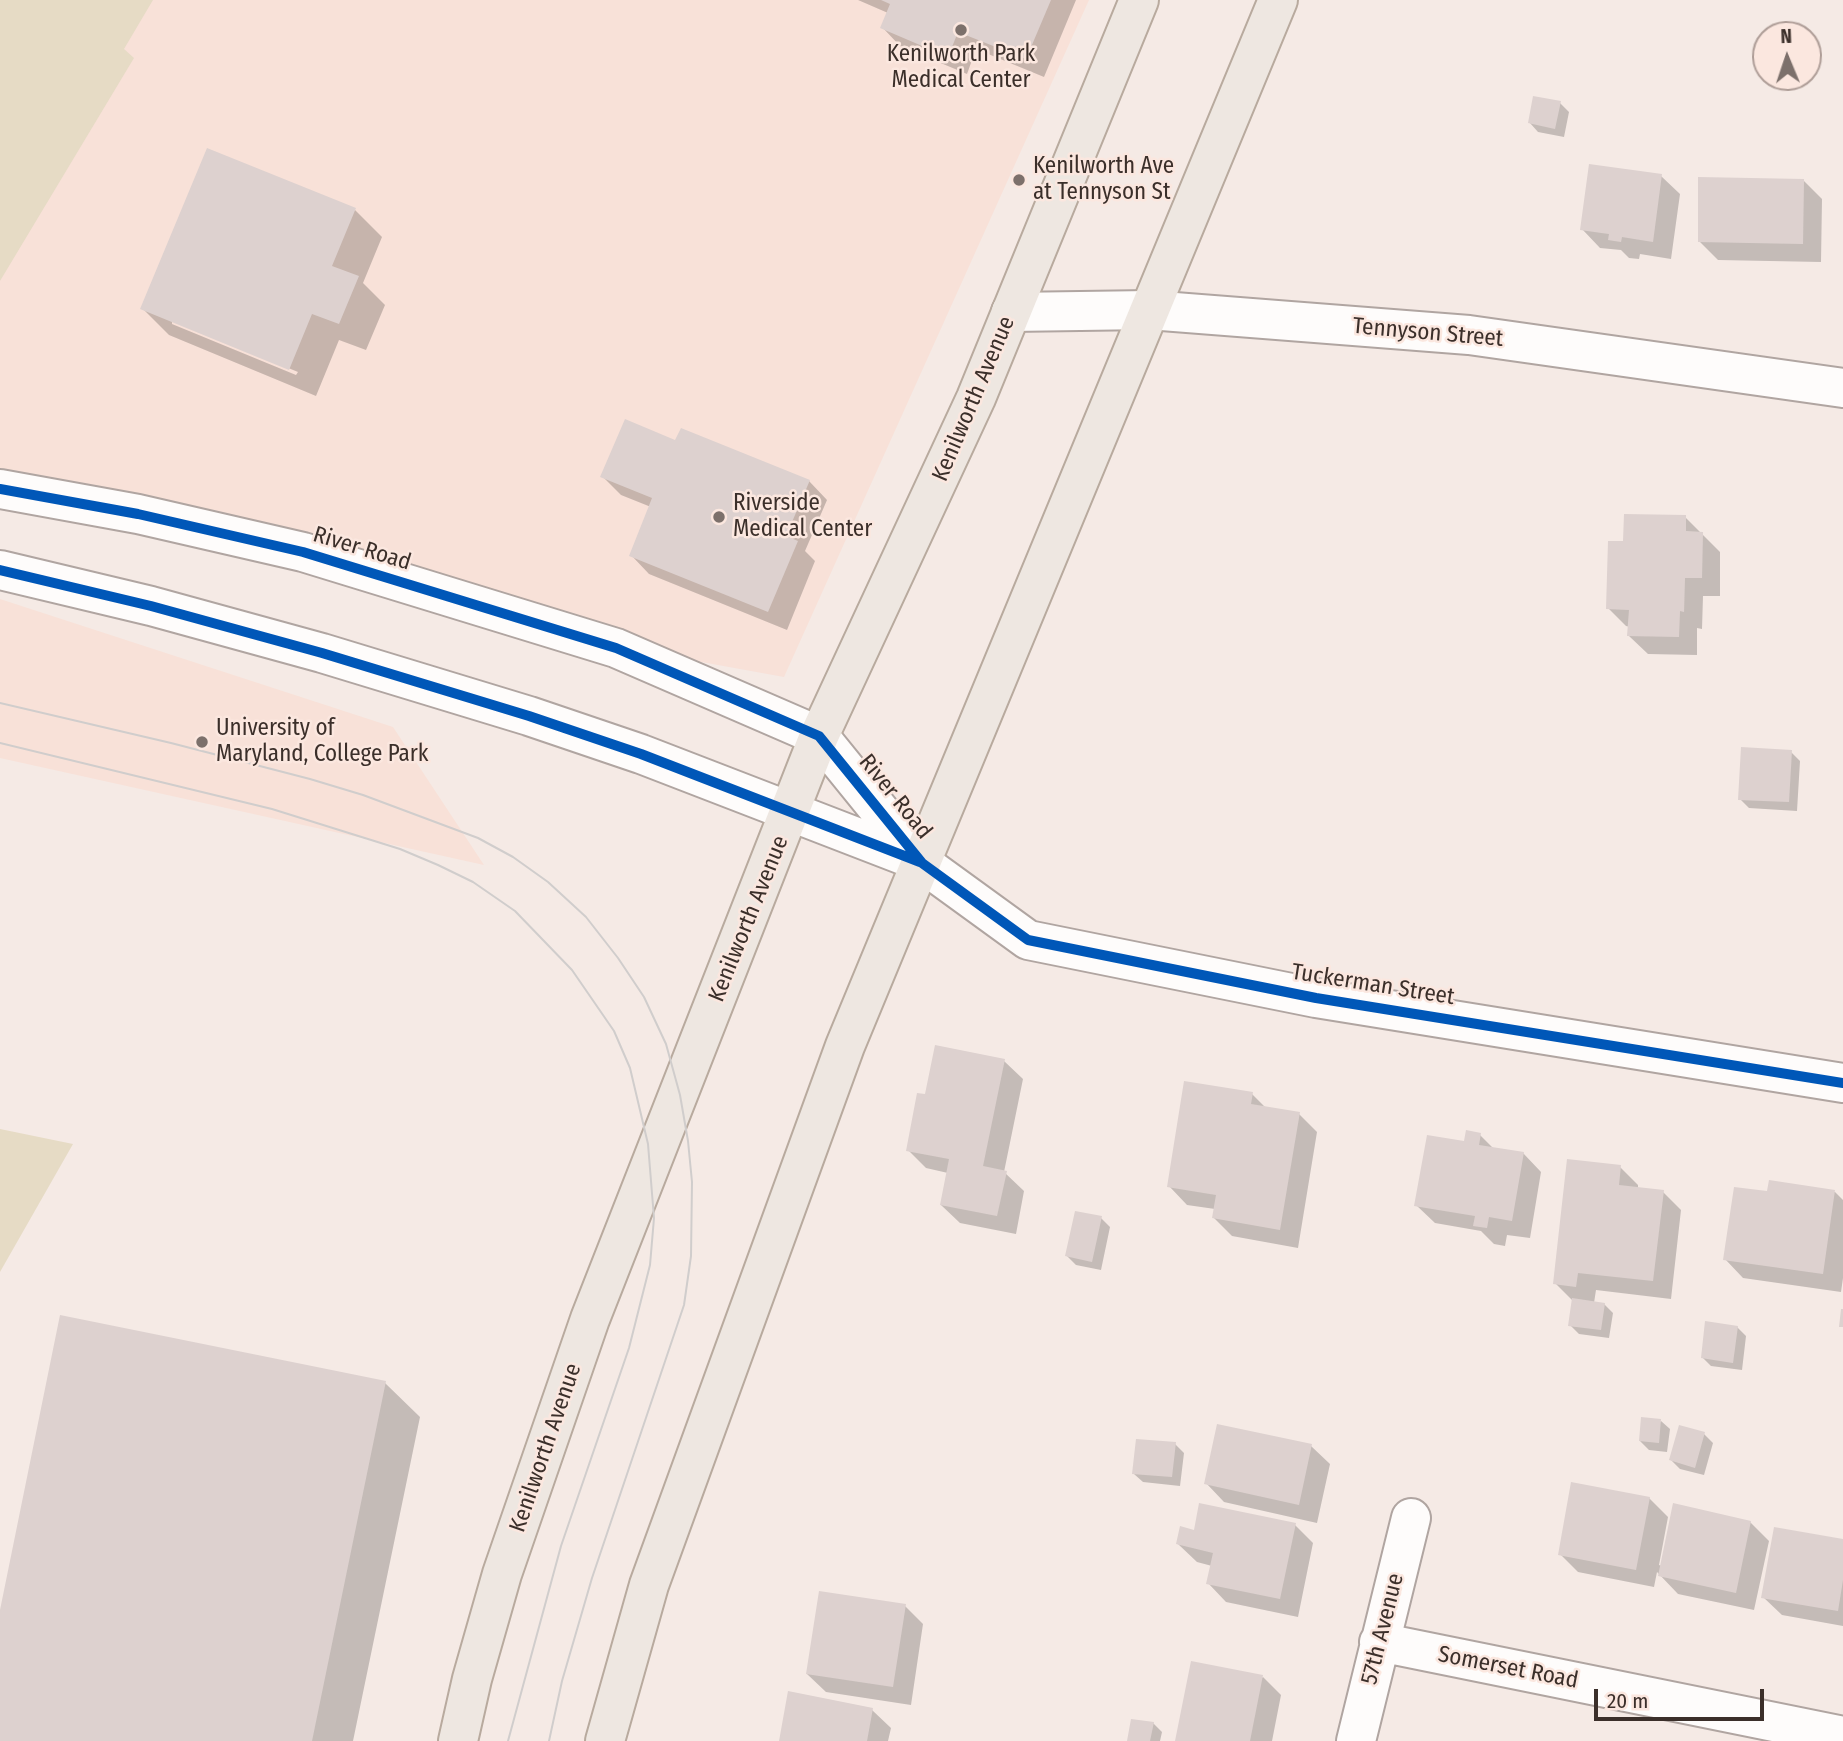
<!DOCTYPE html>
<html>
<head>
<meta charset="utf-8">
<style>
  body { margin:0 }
  #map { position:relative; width:1843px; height:1741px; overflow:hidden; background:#f5eae5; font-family:"Fira Sans Condensed",sans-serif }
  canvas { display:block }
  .north { position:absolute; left:1752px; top:21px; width:70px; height:70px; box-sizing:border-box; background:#fbe7df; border:2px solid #ae9d97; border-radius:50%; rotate:358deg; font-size:19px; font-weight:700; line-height:28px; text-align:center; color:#3b2f2a }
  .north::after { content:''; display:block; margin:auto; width:24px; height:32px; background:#7c706b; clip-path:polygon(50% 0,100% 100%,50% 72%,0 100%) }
  .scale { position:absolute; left:1594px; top:1689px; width:170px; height:32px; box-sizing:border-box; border:4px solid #3b2f2a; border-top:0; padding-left:9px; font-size:21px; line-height:24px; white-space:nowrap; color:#3b2f2a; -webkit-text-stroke:5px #fbe7df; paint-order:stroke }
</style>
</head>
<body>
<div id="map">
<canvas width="1843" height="1741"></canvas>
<div class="north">N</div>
<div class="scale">20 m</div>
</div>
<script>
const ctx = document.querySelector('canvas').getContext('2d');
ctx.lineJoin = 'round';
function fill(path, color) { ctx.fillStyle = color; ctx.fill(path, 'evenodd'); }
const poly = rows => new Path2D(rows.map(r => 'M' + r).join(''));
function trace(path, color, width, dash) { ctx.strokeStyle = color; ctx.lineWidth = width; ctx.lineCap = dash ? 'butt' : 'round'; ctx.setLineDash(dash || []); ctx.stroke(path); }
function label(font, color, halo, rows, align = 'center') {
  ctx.font = font + ' "Fira Sans Condensed",sans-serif'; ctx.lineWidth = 5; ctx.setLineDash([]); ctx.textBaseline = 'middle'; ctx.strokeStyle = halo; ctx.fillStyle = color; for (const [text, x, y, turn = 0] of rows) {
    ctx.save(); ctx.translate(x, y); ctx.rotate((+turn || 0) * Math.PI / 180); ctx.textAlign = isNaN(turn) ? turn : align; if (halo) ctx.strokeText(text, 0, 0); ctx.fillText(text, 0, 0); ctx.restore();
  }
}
fill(poly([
  [0,0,1089,0,784,677,619,647,0,488],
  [0,599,393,727,484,865,0,758]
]), '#f8e1d8');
fill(poly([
  [0,0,153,0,124,49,134,58,0,281],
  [0,1129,73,1144,0,1272]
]), '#e6dbc5');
fill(poly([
  [858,0,1076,0,1044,77,976,49,967,74,900,46,882,27,888,13],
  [1560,103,1569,112,1564,137,1538,132,1530,123],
  [1661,176,1680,194,1671,259,1640,254,1639,259,1629,258,1621,250,1600,248,1582,229],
  [1803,180,1822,199,1821,262,1718,260,1699,241],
  [355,210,382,237,363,283,385,305,366,350,339,340,316,396,169,335,142,308],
  [172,320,298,372,296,375,172,324],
  [676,442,809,481,827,500,805,551,815,561,787,630,649,574,631,555,651,507,621,495,602,476],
  [1685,517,1720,552,1720,596,1703,596,1702,629,1697,628,1697,655,1648,654,1629,636,1630,627,1626,626,1608,608,1625,543],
  [1791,752,1800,761,1797,811,1749,808,1740,799],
  [1004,1061,1023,1079,1004,1172,1024,1191,1016,1234,960,1223,941,1205,948,1173,926,1168,908,1150,927,1096],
  [1252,1094,1266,1108,1299,1114,1317,1132,1298,1248,1232,1236,1214,1218,1215,1209,1187,1205,1169,1186],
  [1480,1135,1494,1149,1523,1153,1541,1172,1530,1238,1507,1235,1505,1246,1494,1244,1481,1231,1435,1223,1416,1205],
  [1620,1167,1638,1185,1638,1189,1663,1192,1681,1210,1671,1299,1596,1290,1594,1303,1604,1304,1613,1313,1609,1338,1579,1334,1570,1325,1574,1302,1555,1283],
  [1835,1192,1843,1200,1843,1278,1841,1292,1743,1278,1725,1259,1768,1193],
  [1101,1218,1110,1227,1101,1270,1076,1265,1067,1256],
  [1737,1327,1746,1336,1742,1370,1711,1366,1702,1357],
  [385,1383,420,1417,353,1741,0,1741,0,1619],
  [1661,1421,1670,1429,1667,1452,1649,1450,1640,1441],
  [1704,1434,1713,1443,1704,1475,1680,1469,1671,1460],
  [1175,1444,1184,1453,1180,1486,1143,1482,1134,1474],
  [1311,1446,1330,1464,1317,1523,1224,1502,1206,1483],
  [1649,1498,1668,1517,1659,1565,1662,1566,1750,1522,1769,1541,1754,1610,1678,1594,1657,1572,1654,1587,1578,1572,1560,1554],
  [1295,1525,1313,1543,1298,1617,1226,1602,1208,1583,1212,1566,1197,1562,1178,1544,1196,1532],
  [1843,1541,1843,1626,1782,1615,1763,1597],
  [905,1606,923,1624,911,1705,826,1692,807,1674],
  [1263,1677,1281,1695,1272,1741,1178,1741],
  [872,1710,891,1728,888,1741,780,1741],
  [1153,1723,1162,1732,1160,1741,1129,1741]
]), '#0003');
fill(poly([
  [881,0,1051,0,1026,59,958,32,948,57,880,28,890,4],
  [1533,96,1561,101,1555,129,1528,123],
  [207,148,356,208,332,266,359,276,339,324,312,314,289,370,140,309],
  [1589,164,1662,174,1653,242,1622,237,1621,242,1608,240,1609,234,1580,230],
  [1698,177,1804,179,1803,244,1698,242],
  [625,419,675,440,681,428,810,480,786,536,798,541,768,612,629,556,652,498,600,477],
  [1624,514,1686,515,1686,531,1703,532,1702,578,1685,578,1684,612,1680,611,1679,637,1627,636,1629,610,1606,609,1608,541,1623,541],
  [1741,747,1792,750,1789,802,1738,800],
  [935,1045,1005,1059,983,1166,1007,1171,997,1216,940,1205,949,1159,906,1151,917,1093,925,1094],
  [1184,1081,1253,1092,1251,1104,1300,1112,1280,1230,1212,1218,1216,1195,1167,1187],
  [1466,1130,1481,1133,1479,1145,1524,1152,1512,1221,1489,1217,1487,1228,1473,1226,1475,1216,1414,1206,1427,1135,1464,1141],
  [1567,1159,1621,1165,1619,1185,1664,1190,1653,1281,1578,1273,1576,1287,1553,1284],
  [1769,1180,1835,1190,1823,1274,1723,1260,1734,1187,1767,1191],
  [1075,1211,1102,1216,1092,1262,1065,1256],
  [1572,1298,1605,1303,1601,1330,1568,1326],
  [1841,1309,1843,1309,1843,1327,1839,1327],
  [60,1315,386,1381,312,1741,0,1741,0,1610],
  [1705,1321,1738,1326,1733,1363,1701,1358],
  [1641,1417,1661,1419,1659,1443,1639,1441],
  [1217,1424,1312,1444,1299,1505,1204,1484],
  [1679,1425,1705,1432,1695,1468,1669,1460],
  [1136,1439,1176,1442,1172,1477,1132,1474],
  [1571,1482,1650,1497,1636,1570,1558,1555],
  [1199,1503,1296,1523,1280,1599,1206,1584,1213,1553,1176,1544,1180,1526,1194,1530],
  [1673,1503,1751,1521,1736,1593,1658,1576],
  [1774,1527,1843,1539,1843,1580,1838,1611,1761,1598],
  [819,1591,906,1604,893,1687,806,1674],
  [1191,1661,1263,1675,1250,1741,1175,1741],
  [788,1691,873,1708,867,1741,779,1741],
  [1131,1719,1154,1722,1150,1741,1127,1741]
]), '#ddd1cf');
const minor = poly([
  [1011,312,1149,310,1469,335,1843,388],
  [922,863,1028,940,1316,998,1843,1083],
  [1379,1642,1843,1736],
  [1356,1741,1411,1518]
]);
const tertiary = poly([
  [0,489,138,514,303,552,616,648,819,736,922,863],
  [0,570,151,606,322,653,529,716,641,754,921,862]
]);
const primary = poly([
  [458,1741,472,1679,502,1574,590,1319,819,736,976,398,1139,0],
  [605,1741,649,1585,845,1046,1278,0]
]);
trace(minor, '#b0a5a1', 42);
trace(tertiary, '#b0a5a1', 42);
trace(primary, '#b8aa9e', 42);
trace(minor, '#fefcfb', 38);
trace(tertiary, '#fefcfb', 38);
trace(primary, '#eee7e1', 38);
trace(poly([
  [0,703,171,743,310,779,363,795,478,838,513,857,548,882,586,917,618,958,644,997,666,1044,680,1095,688,1141,692,1182,691,1256,684,1305,592,1578,562,1681,549,1741],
  [0,743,272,809,400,849,438,865,473,882,515,911,572,970,614,1031,630,1068,648,1144,654,1218,650,1265,629,1348,561,1546,508,1741]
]), '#d0cdcc', 2);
trace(poly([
  [0,489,138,514,303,552,616,648,819,736,922,863,1028,940,1316,998,1843,1083],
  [0,570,151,606,322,653,529,716,641,754,920,862]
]), '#0057b8', 10);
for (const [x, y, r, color] of [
  [961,30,7,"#7c706b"],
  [1019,180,7,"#7c706b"],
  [719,517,7,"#7c706b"],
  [202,742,7,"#7c706b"]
]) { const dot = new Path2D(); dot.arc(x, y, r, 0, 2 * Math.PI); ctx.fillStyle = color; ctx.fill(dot); trace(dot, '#fbe7df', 2.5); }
label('23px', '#3b2f2a', '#fbe7df', [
  ["Kenilworth Park",961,55,"center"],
  ["Medical Center",961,81,"center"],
  ["Kenilworth Ave",1033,167],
  ["at Tennyson St",1033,193],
  ["Riverside",733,504],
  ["Medical Center",733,530],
  ["University of",216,729],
  ["Maryland, College Park",216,755]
], 'left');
label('23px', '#3b2f2a', '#fbe7df', [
  ["Tennyson Street",1428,333,5],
  ["Kenilworth Avenue",974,399,-67],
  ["River Road",362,549,17],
  ["River Road",895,797,51],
  ["Kenilworth Avenue",749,919,-68],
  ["Tuckerman Street",1373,985,9],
  ["Kenilworth Avenue",546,1448,-71],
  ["57th Avenue",1383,1629,-76],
  ["Somerset Road",1508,1668,11]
]);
</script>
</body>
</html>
